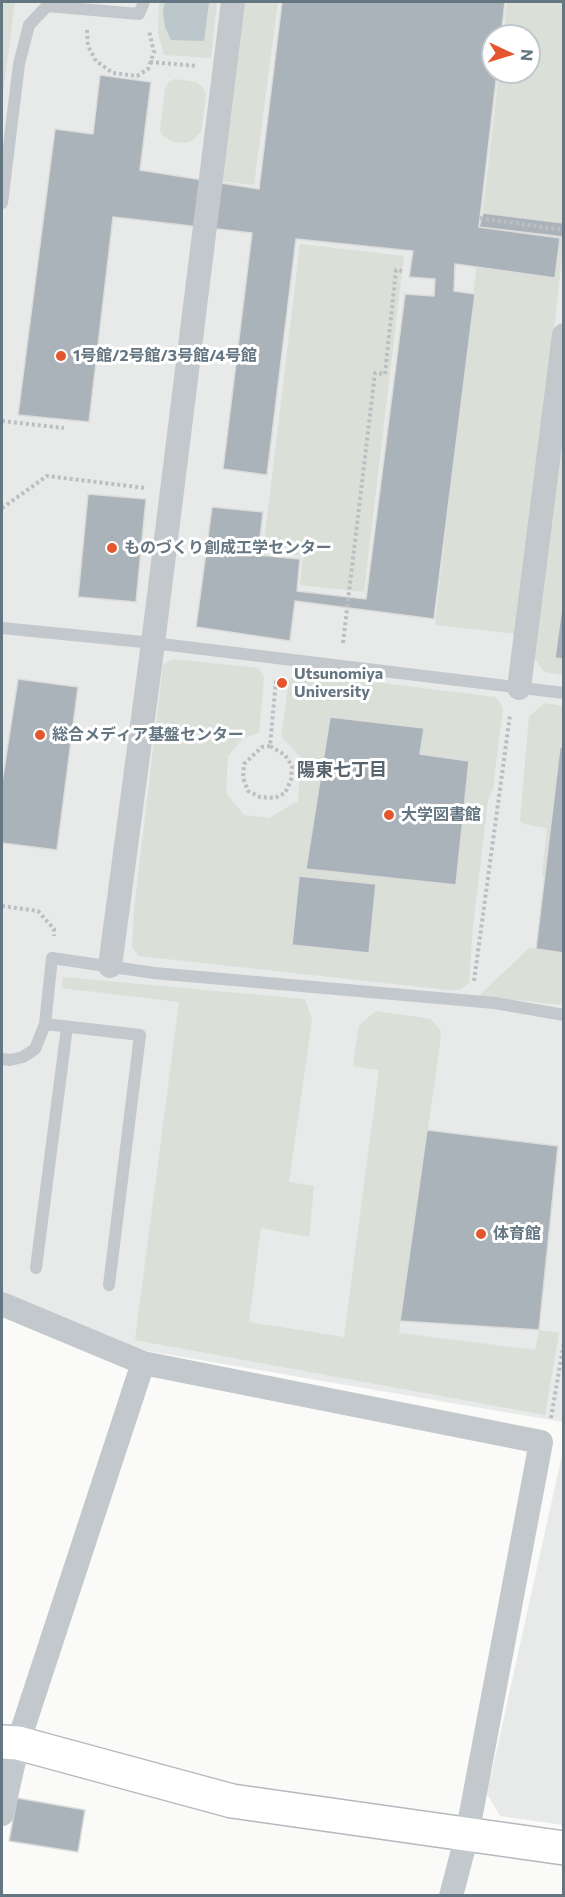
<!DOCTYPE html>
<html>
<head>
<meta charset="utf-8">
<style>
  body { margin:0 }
  #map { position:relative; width:565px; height:1897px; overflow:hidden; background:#fafaf8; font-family:Commissioner,sans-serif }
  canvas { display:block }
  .frame { position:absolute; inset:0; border:3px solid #657683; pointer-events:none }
  .north { position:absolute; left:481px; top:24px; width:60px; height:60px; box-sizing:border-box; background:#fff; border:2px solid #c1c8cd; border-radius:50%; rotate:94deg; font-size:16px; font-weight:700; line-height:24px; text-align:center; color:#657683 }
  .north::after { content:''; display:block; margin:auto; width:21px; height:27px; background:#e4572e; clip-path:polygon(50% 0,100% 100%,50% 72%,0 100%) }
</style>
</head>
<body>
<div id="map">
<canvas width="565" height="1897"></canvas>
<div class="frame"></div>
<div class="north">N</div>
</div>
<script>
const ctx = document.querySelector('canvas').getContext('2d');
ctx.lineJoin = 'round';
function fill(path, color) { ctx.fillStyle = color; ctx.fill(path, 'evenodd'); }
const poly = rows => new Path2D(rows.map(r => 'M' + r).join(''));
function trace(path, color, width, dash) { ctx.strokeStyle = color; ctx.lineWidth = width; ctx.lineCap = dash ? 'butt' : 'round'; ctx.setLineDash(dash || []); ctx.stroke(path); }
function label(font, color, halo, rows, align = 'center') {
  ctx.font = font + ' Commissioner,"Noto Sans JP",sans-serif'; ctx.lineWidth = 6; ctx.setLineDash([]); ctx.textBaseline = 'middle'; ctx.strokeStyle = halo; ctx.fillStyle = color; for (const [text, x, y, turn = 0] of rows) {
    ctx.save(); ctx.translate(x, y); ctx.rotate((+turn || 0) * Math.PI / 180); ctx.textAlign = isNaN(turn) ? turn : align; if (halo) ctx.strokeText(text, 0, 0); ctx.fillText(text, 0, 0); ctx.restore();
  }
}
fill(poly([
  [2,2,563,2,563,1422,124,1347,2,1293],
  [493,36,529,36,529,72,493,72],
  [563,1450,563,1825,500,1816,487,1794]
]), '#e8e9e9');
fill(poly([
  [2,2,15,2,2,101],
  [159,2,217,2,211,58,164,55,158,33],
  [241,2,278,2,254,185,219,181],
  [507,2,563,2,563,251,518,634,435,625,499,72,529,72,529,36,503,36],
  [175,79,196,82,203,87,206,95,201,132,193,140,186,143,173,142,163,136,160,130,165,89,169,82],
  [300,244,404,256,364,592,300,585,303,556,263,551],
  [563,423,563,675,545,672,534,659],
  [173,659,259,668,264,678,259,733,243,738,228,756,226,793,244,815,269,818,298,801,301,758,281,736,289,680,300,673,496,697,503,708,493,789,488,800,473,926,469,983,459,990,448,990,139,956,132,947,134,910,163,665],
  [545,703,563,706,563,879,542,876,547,828,524,824,520,821,529,716],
  [529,948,563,952,563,1005,479,996],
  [63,977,305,999,312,1020,289,1182,314,1186,309,1237,261,1228,249,1322,344,1337,379,1070,353,1066,359,1025,376,1011,431,1019,441,1031,440,1044,399,1333,535,1350,539,1330,559,1333,545,1415,135,1340,179,1002,62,988]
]), '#dadfd7');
fill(poly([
  [165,2,209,2,204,41,171,40,165,27,163,11]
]), '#bbc7cb');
const building = poly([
  [282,2,505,2,501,36,493,36,493,72,497,72,479,227,560,238,555,278,455,264,454,291,475,294,434,619,295,601,290,641,196,627,212,507,263,512,258,555,300,559,297,591,366,599,405,294,434,296,435,279,409,277,413,251,296,239,267,475,223,469,252,233,113,217,89,422,18,415,55,129,93,134,100,75,151,82,140,170,259,189,282,2],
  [483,213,564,223,564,237,479,227,483,213],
  [88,494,146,499,136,602,78,597,88,494],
  [564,591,564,659,555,658,564,591],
  [18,679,78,687,57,850,2,843,2,783,18,679],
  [330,717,424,728,420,754,469,761,456,885,306,869,330,717],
  [560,747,564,748,564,953,536,949,560,747],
  [299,876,376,884,369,953,292,945,299,876],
  [427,1130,558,1146,539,1330,400,1321,427,1130],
  [17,1798,85,1810,78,1852,9,1841,17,1798]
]);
fill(building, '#aab3b9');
trace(building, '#dcdcda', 1.5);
const secondary = poly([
  [2,1742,18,1743,232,1801,564,1848]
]);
trace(secondary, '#b3babf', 36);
trace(poly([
  [87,30,88,46,96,61,113,73,137,76,148,69,154,52,149,31],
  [150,62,197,66],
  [480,218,564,230],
  [2,421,64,428],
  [2,508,47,476,146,488],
  [343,643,375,373,385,374,396,270,402,271],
  [270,746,262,747,244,764,243,778,248,791,260,797,275,798,285,793,291,780,292,766,285,755,270,746,276,680],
  [2,906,38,911,54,929,54,936],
  [474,981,510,715],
  [551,1418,564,1342]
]), '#bbbfc2', 4, [3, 3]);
trace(poly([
  [2,203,19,64,29,25,47,6,139,14,144,2],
  [2,628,153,643,564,693],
  [2,1059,10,1060,23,1057,35,1049,45,1024],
  [36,1268,67,1027],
  [109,1285,140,1035,45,1024,52,958,154,973,495,1003,564,1015]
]), '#c3c8cc', 12);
trace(poly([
  [519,688,564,335],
  [110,966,153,643,233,2],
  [2,1304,143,1363,541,1442,467,1835,451,1896],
  [2,1814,18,1743,143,1363]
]), '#c3c8cc', 24);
trace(secondary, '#fff', 33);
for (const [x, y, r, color] of [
  [61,356,6,"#e4572e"],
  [112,548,6,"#e4572e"],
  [282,683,6,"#e4572e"],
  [40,735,6,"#e4572e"],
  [389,815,6,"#e4572e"],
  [481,1234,6,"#e4572e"]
]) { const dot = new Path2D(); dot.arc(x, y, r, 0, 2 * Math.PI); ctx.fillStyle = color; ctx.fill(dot); trace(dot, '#fff', 2); }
label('bold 16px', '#657683', '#fff', [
  ["1号館/2号館/3号館/4号館",73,356],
  ["ものづくり創成工学センター",124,548],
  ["Utsunomiya",294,674],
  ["University",294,692],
  ["総合メディア基盤センター",52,735],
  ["大学図書館",401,815],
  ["体育館",493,1234]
], 'left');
label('bold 18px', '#57646e', '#fff', [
  ["陽東七丁目",342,770]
]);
</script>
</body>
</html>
